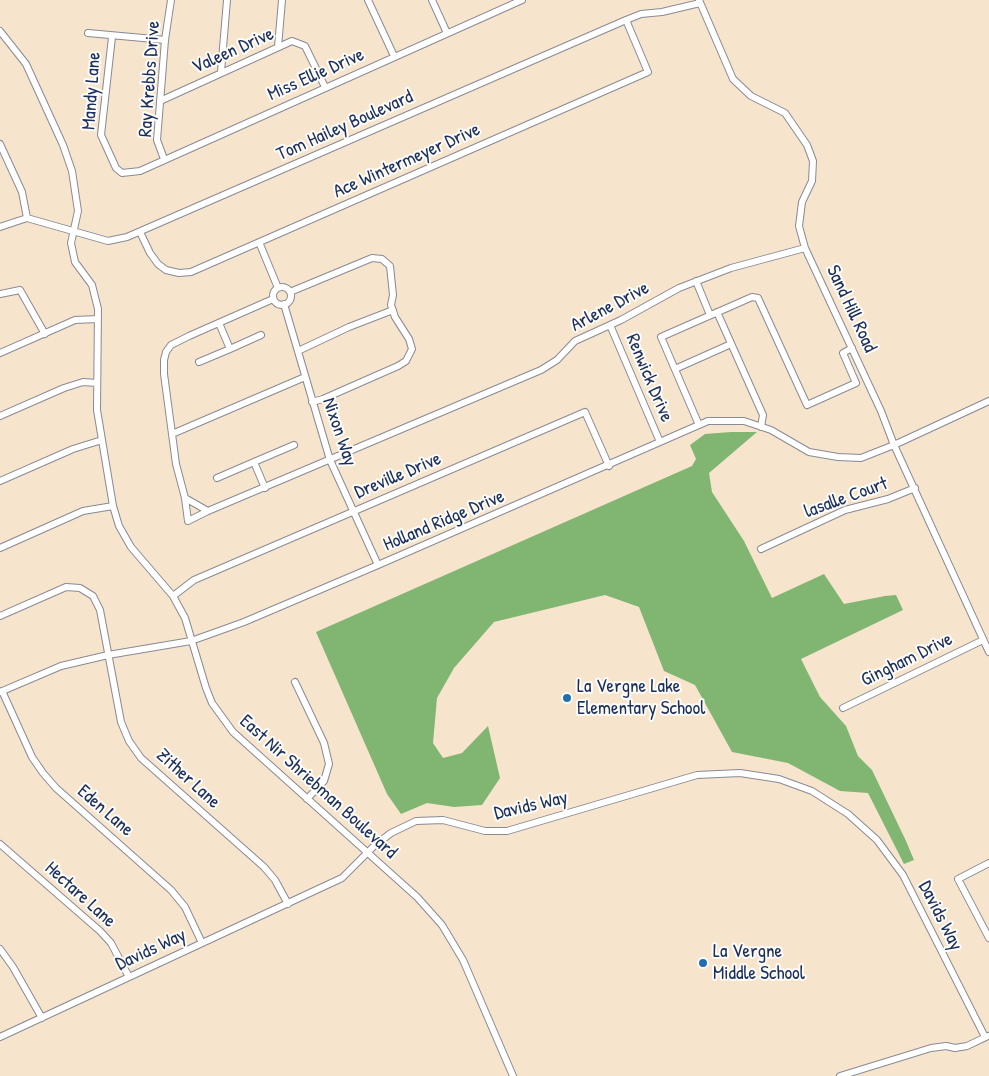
<!DOCTYPE html>
<html>
<head>
<meta charset="utf-8">
<style>
  body { margin:0 }
  canvas { display:block; background:#f6e4cc }
</style>
</head>
<body>
<canvas width="989" height="1076"></canvas>
<script>
const ctx = document.querySelector('canvas').getContext('2d');
ctx.lineJoin = 'round';
function fill(path, color) { ctx.fillStyle = color; ctx.fill(path, 'evenodd'); }
const poly = rows => new Path2D(rows.map(r => 'M' + r).join(''));
function trace(path, color, width, dash) { ctx.strokeStyle = color; ctx.lineWidth = width; ctx.lineCap = dash ? 'butt' : 'round'; ctx.setLineDash(dash || []); ctx.stroke(path); }
function label(font, color, halo, rows, align = 'center') {
  ctx.font = font + ' "Patrick Hand",sans-serif'; ctx.lineWidth = 4; ctx.setLineDash([]); ctx.textBaseline = 'middle'; ctx.strokeStyle = halo; ctx.fillStyle = color; for (const [text, x, y, turn = 0] of rows) {
    ctx.save(); ctx.translate(x, y); ctx.rotate((+turn || 0) * Math.PI / 180); ctx.textAlign = isNaN(turn) ? turn : align; if (halo) ctx.strokeText(text, 0, 0); ctx.fillText(text, 0, 0); ctx.restore();
  }
}
fill(poly([
  [731,432,757,432,709,473,712,492,744,541,772,598,824,574,844,604,885,596,896,595,903,610,801,659,820,697,846,726,858,756,872,770,906,841,914,860,904,864,868,793,840,791,788,763,732,752,695,685,664,671,639,607,605,595,494,622,454,668,437,698,433,743,443,758,462,753,488,726,500,778,482,805,454,807,427,803,401,814,387,794,316,632,692,466,696,459,690,445,705,434]
]), '#81b672');
const minor = poly([
  [368,0,394,56],
  [432,0,447,33],
  [699,0,733,79,751,96,785,113,807,145,813,161,812,181,802,202,799,226,805,248,881,411,894,445,989,652],
  [0,31,26,64,63,145,72,171,78,211,71,243,75,262,92,285,98,309,97,410,113,506,119,526,131,547,173,596,185,618,206,688,212,703,233,732,417,897,442,925,463,960,513,1076],
  [88,33,165,40],
  [112,37,101,135,116,168,122,173,140,171,522,0],
  [278,47,282,0],
  [221,72,227,0],
  [160,101,292,41,305,46,325,87],
  [0,144,22,192,27,218],
  [164,159,157,140,165,40,171,0],
  [0,227,27,218,108,241,127,237,626,20,641,14,662,12,700,3],
  [140,232,150,253,158,264,166,270,179,273,191,272,648,72,626,20],
  [259,242,278,288],
  [696,281,710,315],
  '273 296a9 9 0 1 1 18 0a9 9 0 1 1-18 0Z',
  [290,292,372,258,382,259,390,266,393,295,391,305,395,317,409,339,412,349,406,361,398,366,323,399,312,402],
  [0,294,20,290,45,334],
  [273,299,189,336,171,345,166,352,164,360,164,374,176,464,185,498,188,521,208,511,541,370,557,360,575,341,621,320,679,288,731,268,805,248],
  [284,304,330,460,378,565],
  [717,312,763,415,761,427],
  [219,323,230,349,261,335],
  [610,325,660,442],
  [298,351,349,327,393,310],
  [0,353,75,320,98,319],
  [199,362,230,349],
  [675,369,731,344],
  [0,416,64,388,83,382,97,383],
  [699,425,661,337,752,297,758,298,807,405,856,383,843,353,852,348],
  [172,434,305,377],
  [254,462,294,445],
  [217,478,254,462,265,488],
  [0,481,73,449,102,440],
  [185,498,208,511],
  [0,548,83,511,113,506],
  [761,549,845,510,888,499,915,488],
  [173,596,194,580,585,412,609,466],
  [0,616,66,587,80,588,93,596,100,610,121,722,129,741,141,758,264,867,275,880,288,904],
  [295,682,324,743,329,764,324,781,307,799],
  [2,691,32,757,43,773,56,788,171,890,185,907,202,943],
  [0,692,61,666,108,655,191,641,244,622,378,565,708,421,744,421,771,430,809,452,838,457,861,458,894,445,989,401],
  [843,708,983,640],
  [0,844,100,931,111,943,129,977],
  [989,863,958,879,989,938],
  [0,949,13,967,42,1018],
  [0,1037,342,878,374,846,391,833,416,821,443,820,485,831,507,831,697,775,740,773,779,779,812,791,848,814,877,840,903,875,985,1037],
  [840,1076,931,1048,946,1046,955,1048,967,1046,988,1036]
]);
trace(minor, '#888a95', 8);
trace(minor, '#fff', 6);
for (const [x, y, r, color] of [
  [567,698,5,"#1f6fb2"],
  [703,963,5,"#1f6fb2"]
]) { const dot = new Path2D(); dot.arc(x, y, r, 0, 2 * Math.PI); ctx.fillStyle = color; ctx.fill(dot); trace(dot, '#fdfcf7', 2); }
label('19px', '#1b2f5e', '#fdfcf7', [
  ["Valeen Drive",233,51,-24],
  ["Miss Ellie Drive",316,75,-24],
  ["Ray Krebbs Drive",150,79,-86],
  ["Mandy Lane",92,91,-86],
  ["Tom Hailey Boulevard",345,126,-24],
  ["Ace Wintermeyer Drive",407,161,-24],
  ["Arlene Drive",610,307,-28],
  ["Sand Hill Road",851,309,65],
  ["Renwick Drive",649,378,67],
  ["Nixon Way",339,432,71],
  ["Dreville Drive",398,476,-23],
  ["lasalle Court",846,498,-20],
  ["Holland Ridge Drive",444,521,-23],
  ["Gingham Drive",907,660,-26],
  ["Zither Lane",188,779,42],
  ["East Nir Shriebman Boulevard",318,787,42],
  ["Davids Way",531,806,-13],
  ["Eden Lane",105,811,41],
  ["Hectare Lane",80,895,42],
  ["Davids Way",940,916,63],
  ["Davids Way",151,950,-25]
]);
label('19px', '#1b2f5e', '#fdfcf7', [
  ["La Vergne Lake",577,687],
  ["Elementary School",577,709],
  ["La Vergne",713,952],
  ["Middle School",713,974]
], 'left');
</script>
</body>
</html>
